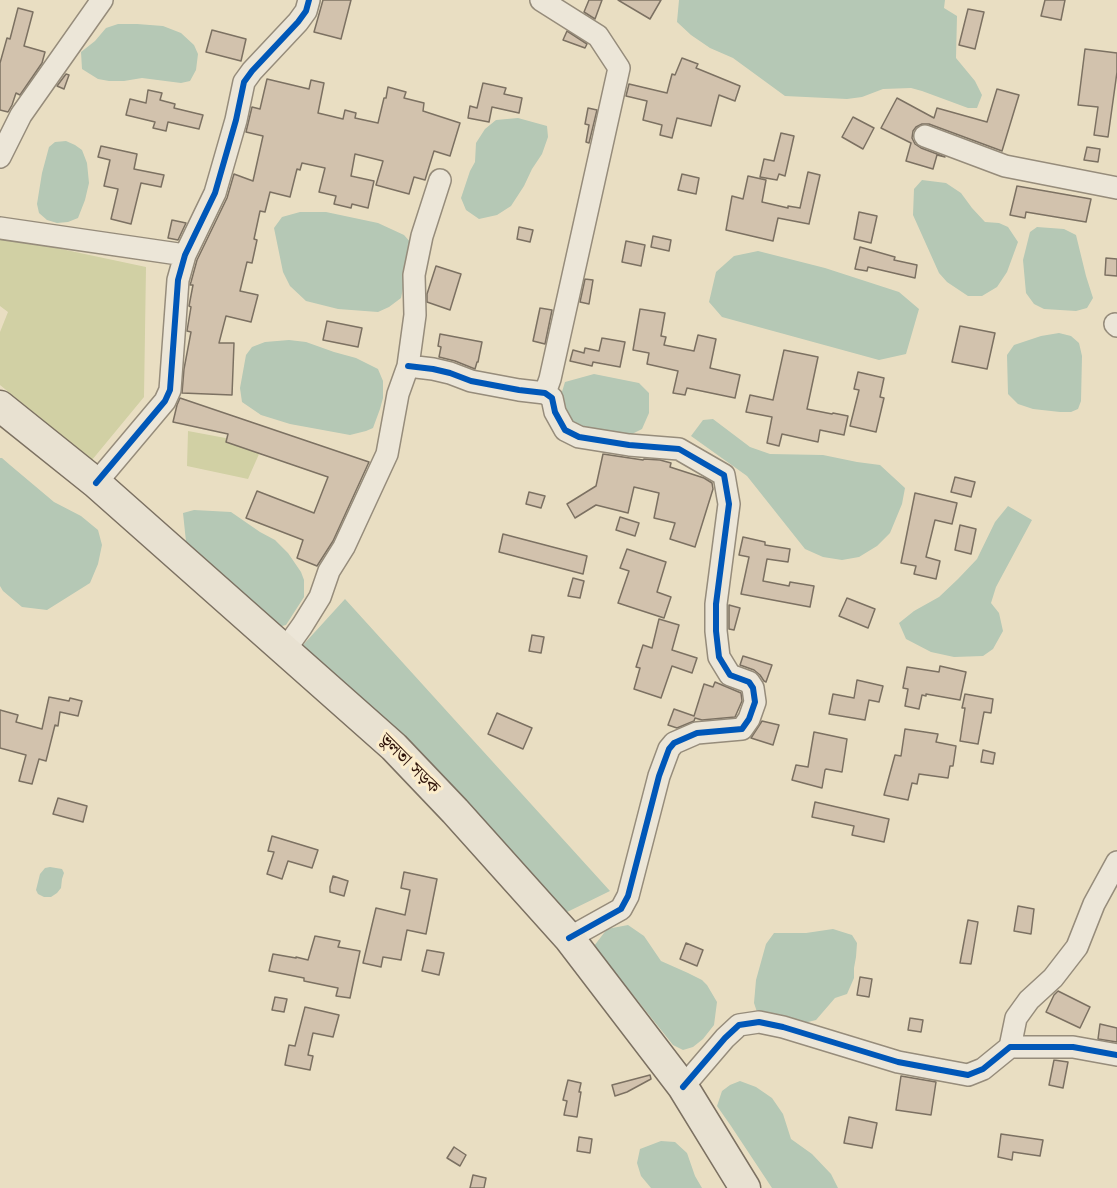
<!DOCTYPE html>
<html>
<head>
<meta charset="utf-8">
<style>
  body { margin:0 }
  canvas { display:block; background:#e9dec2 }
</style>
</head>
<body>
<canvas width="1117" height="1188"></canvas>
<script>
const ctx = document.querySelector('canvas').getContext('2d');
ctx.lineJoin = 'round';
function fill(path, color) { ctx.fillStyle = color; ctx.fill(path, 'evenodd'); }
const poly = rows => new Path2D(rows.map(r => 'M' + r).join(''));
function trace(path, color, width, dash) { ctx.strokeStyle = color; ctx.lineWidth = width; ctx.lineCap = dash ? 'butt' : 'round'; ctx.setLineDash(dash || []); ctx.stroke(path); }
function label(font, color, halo, rows, align = 'center') {
  ctx.font = font + ' "Old Standard TT","Noto Serif Bengali",serif'; ctx.lineWidth = 6; ctx.setLineDash([]); ctx.textBaseline = 'middle'; ctx.strokeStyle = halo; ctx.fillStyle = color; for (const [text, x, y, turn = 0] of rows) {
    ctx.save(); ctx.translate(x, y); ctx.rotate((+turn || 0) * Math.PI / 180); ctx.textAlign = isNaN(turn) ? turn : align; if (halo) ctx.strokeText(text, 0, 0); ctx.fillText(text, 0, 0); ctx.restore();
  }
}
fill(poly([
  [0,236,146,267,144,397,92,460,0,385,0,332,8,312,0,306],
  [188,431,263,445,248,479,187,466]
]), '#d1d0a4');
fill(poly([
  [679,0,945,0,944,8,957,16,956,58,975,81,982,95,977,108,968,108,922,91,911,88,883,89,862,97,847,99,785,96,733,58,710,48,691,35,677,22],
  [118,24,137,24,163,26,181,33,194,45,198,54,196,70,190,81,181,83,142,78,124,81,109,81,98,79,82,69,81,52,95,41,106,28],
  [518,118,547,126,548,137,542,154,532,169,524,186,511,206,497,215,479,219,466,210,461,198,470,171,475,162,476,143,485,129,496,120],
  [66,141,75,145,82,150,87,163,89,183,85,200,78,218,68,222,57,223,47,220,39,213,37,204,42,173,49,147,55,142],
  [922,180,946,183,961,193,972,208,985,222,999,223,1008,227,1018,242,1007,272,997,287,982,296,968,296,947,282,939,273,913,215,914,189],
  [300,212,326,212,378,223,404,235,412,244,401,298,389,307,378,312,338,309,306,301,290,286,283,272,274,228,282,217],
  [1037,227,1064,229,1076,235,1086,276,1093,298,1087,308,1076,311,1044,309,1034,304,1026,293,1023,260,1030,232],
  [758,251,825,268,899,292,919,309,906,354,879,360,722,317,709,302,716,272,734,256],
  [1059,333,1071,336,1079,343,1082,356,1081,401,1078,409,1071,412,1060,412,1033,409,1018,404,1008,394,1007,355,1014,345,1041,336],
  [289,340,306,342,334,352,356,358,378,369,383,381,383,398,380,409,373,428,366,431,350,435,290,424,261,415,242,402,240,388,246,355,252,347,265,342],
  [594,374,639,383,649,393,649,413,642,429,630,435,573,426,565,411,561,395,565,382],
  [713,419,750,447,770,454,823,455,857,462,880,465,905,488,902,504,890,533,877,546,859,557,842,560,823,557,805,549,747,476,691,436,703,420],
  [0,458,2,458,10,465,54,502,81,516,98,530,102,545,98,564,90,583,47,610,22,607,3,591,0,586],
  [1008,506,1032,520,996,587,991,603,999,613,1003,631,993,649,983,656,954,657,931,652,906,639,899,623,914,611,939,597,958,579,977,559,995,522],
  [194,510,231,512,260,532,275,540,288,553,301,572,304,580,304,597,286,625,278,627,187,551,183,513],
  [345,599,610,891,561,915,303,645],
  [50,867,62,869,64,873,62,879,61,888,57,893,51,897,44,897,38,894,36,890,40,874,45,868],
  [628,925,644,936,661,961,688,973,702,980,707,985,717,1002,714,1025,703,1039,693,1047,683,1050,673,1045,594,946,607,929],
  [833,929,852,935,857,943,856,957,854,968,854,978,847,994,835,998,816,1020,804,1023,757,1012,754,1003,756,980,766,944,774,933,806,933],
  [740,1081,756,1087,772,1098,783,1114,791,1139,812,1154,831,1174,838,1188,772,1188,731,1126,717,1106,722,1091,730,1085],
  [661,1141,675,1142,687,1153,695,1176,702,1188,651,1188,641,1176,637,1163,640,1149]
]), '#b5c8b5');
const building = poly([
  [323,0,351,0,341,39,314,32,323,0],
  [589,0,602,0,595,19,584,12,589,0],
  [618,0,661,0,650,19,618,0],
  [1045,0,1065,0,1061,20,1041,16,1045,0],
  [18,8,33,12,24,46,45,52,42,63,20,95,16,93,12,105,8,112,0,110,0,63,7,38,10,39,18,8],
  [968,9,984,12,975,49,959,45,968,9],
  [212,30,246,39,241,61,206,52,212,30],
  [567,31,587,44,585,48,563,40,567,31],
  [1085,49,1117,53,1117,72,1108,137,1094,135,1098,107,1078,105,1085,49],
  [682,58,698,64,696,68,740,86,735,101,719,95,711,126,677,118,672,138,660,135,662,125,643,120,647,101,626,96,629,84,667,93,672,74,675,75,682,58],
  [66,74,69,75,64,89,57,86,66,74],
  [267,79,309,89,311,80,324,83,318,113,343,119,345,110,356,113,355,118,378,123,384,98,386,98,388,87,406,92,404,98,424,103,423,111,460,123,450,156,434,151,425,180,414,177,409,194,376,185,383,161,355,154,351,176,374,181,368,208,352,204,351,208,334,204,336,196,319,192,325,168,302,163,300,170,297,169,290,197,270,192,265,212,260,211,254,239,257,240,252,263,247,262,240,291,258,295,251,322,226,316,219,343,234,343,232,395,182,393,184,369,191,332,187,331,191,307,189,306,193,285,190,285,191,282,197,260,227,198,234,174,253,181,263,136,246,132,252,107,260,109,267,79],
  [483,83,506,88,504,94,522,98,519,113,492,107,489,122,468,118,470,106,477,108,483,83],
  [997,89,1019,95,1002,151,929,124,922,124,916,127,913,131,912,138,915,144,921,148,945,157,937,155,933,169,906,161,911,143,881,128,897,98,934,118,937,108,987,122,997,89],
  [148,90,162,93,160,100,175,104,174,108,203,115,199,129,168,122,166,131,153,128,155,122,126,115,130,99,146,103,148,90],
  [588,108,597,110,589,143,586,142,589,125,585,124,588,108],
  [853,117,874,128,863,149,842,137,853,117],
  [781,133,794,136,785,176,779,174,777,180,760,177,764,159,774,161,781,133],
  [101,146,137,154,134,169,164,175,161,187,141,183,131,224,111,219,118,189,104,186,110,160,98,157,101,146],
  [1087,147,1100,149,1098,162,1084,160,1087,147],
  [808,172,820,175,809,224,778,218,773,241,726,230,732,196,743,199,748,176,766,180,762,202,788,208,788,206,800,208,808,172],
  [682,174,699,178,696,194,678,190,682,174],
  [1017,186,1091,199,1086,222,1026,212,1025,218,1010,215,1017,186],
  [859,212,877,216,871,243,854,239,859,212],
  [172,220,186,223,178,240,168,238,172,220],
  [519,227,533,230,530,242,517,239,519,227],
  [653,236,671,240,669,251,651,247,653,236],
  [626,241,645,245,641,266,622,262,626,241],
  [860,247,895,257,894,260,917,265,915,278,868,267,867,271,855,269,860,247],
  [1106,258,1117,259,1117,276,1105,275,1106,258],
  [436,266,461,274,450,310,427,302,427,294,436,266],
  [585,279,593,280,589,304,580,302,585,279],
  [540,308,552,310,545,344,533,341,540,308],
  [640,309,665,313,661,336,666,337,664,345,694,351,698,335,716,339,710,368,740,375,735,398,687,388,685,395,673,393,678,371,647,364,649,353,633,350,640,309],
  [327,321,362,328,358,347,323,340,327,321],
  [960,326,995,333,987,369,952,362,960,326],
  [440,334,482,342,478,362,477,362,475,369,455,361,439,357,441,347,438,346,440,334],
  [602,338,625,342,620,367,593,362,592,366,570,361,573,350,584,353,585,348,599,351,602,338],
  [784,350,818,357,807,409,832,414,833,413,848,416,844,435,820,430,818,442,782,434,779,446,767,443,772,417,746,412,750,395,773,400,784,350],
  [858,372,884,378,880,397,884,398,876,432,850,426,859,390,854,389,858,372],
  [180,398,369,462,333,541,317,566,297,558,303,540,246,518,257,491,314,513,328,477,226,442,228,434,173,422,177,405,180,398],
  [603,454,643,460,644,459,660,460,671,463,670,467,704,478,712,483,713,489,695,547,670,539,675,523,654,518,659,493,634,487,628,513,596,505,575,518,567,504,596,486,603,454],
  [955,477,975,482,971,497,951,492,955,477],
  [529,492,545,496,541,508,526,504,529,492],
  [915,493,957,503,952,524,935,520,926,557,940,561,936,579,914,574,916,566,901,563,915,493],
  [620,517,639,523,635,536,616,530,620,517],
  [960,525,976,529,971,554,955,550,960,525],
  [503,534,587,556,583,574,499,552,503,534],
  [743,537,765,542,765,545,790,549,788,562,767,559,763,581,789,586,790,582,814,586,810,607,741,594,749,557,739,555,743,537],
  [627,549,666,562,657,592,671,597,664,618,618,603,629,571,620,568,627,549],
  [573,578,584,581,580,598,568,596,573,578],
  [847,598,875,609,868,628,839,616,847,598],
  [729,605,740,608,734,630,729,629,729,605],
  [659,619,679,625,672,650,697,658,692,673,672,666,661,698,634,689,640,668,636,667,643,645,652,648,659,619],
  [532,635,544,637,541,653,529,651,532,635],
  [743,656,772,665,766,682,764,681,760,675,754,670,740,665,743,656],
  [940,666,966,672,960,700,926,694,926,696,922,695,919,709,905,706,908,689,903,688,907,667,939,672,940,666],
  [857,680,883,686,879,702,869,700,865,720,829,714,833,694,854,698,857,680],
  [715,682,741,693,742,701,735,717,702,720,695,718,694,721,677,728,668,725,674,709,694,716,704,684,713,687,715,682],
  [965,694,993,699,991,713,984,712,978,744,960,741,965,708,962,708,965,694],
  [49,697,69,701,70,698,82,701,78,716,60,712,58,726,55,725,46,761,39,759,32,784,19,781,26,755,0,748,0,710,18,715,16,722,42,729,49,697],
  [497,713,532,728,523,749,488,734,497,713],
  [762,721,779,725,773,745,751,738,762,721],
  [905,729,938,734,936,742,956,746,953,766,950,766,948,778,919,774,917,784,912,783,908,800,884,795,895,755,901,756,905,729],
  [814,732,847,739,842,772,826,769,825,770,822,788,792,780,796,765,808,767,814,732],
  [983,750,995,753,993,764,981,762,983,750],
  [58,798,87,806,83,822,53,814,58,798],
  [815,802,889,819,884,842,852,835,854,826,812,817,815,802],
  [272,836,318,850,312,868,288,861,282,879,267,874,274,852,268,851,272,836],
  [404,872,437,879,426,934,407,930,401,960,383,957,381,967,363,963,376,908,405,915,410,890,401,888,404,872],
  [333,876,348,881,344,896,330,892,330,887,333,876],
  [1018,906,1034,909,1031,934,1014,931,1018,906],
  [968,920,978,922,971,964,960,963,968,920],
  [315,936,340,941,338,947,360,951,350,998,336,996,338,988,304,981,304,978,269,971,273,954,296,958,296,957,308,960,315,936],
  [686,943,703,950,697,966,680,959,686,943],
  [427,950,444,953,439,975,422,971,427,950],
  [860,977,872,979,869,997,857,995,860,977],
  [1058,991,1090,1007,1080,1028,1046,1012,1054,995,1058,991],
  [275,997,287,999,284,1012,272,1010,275,997],
  [305,1007,339,1015,333,1037,313,1033,308,1055,313,1056,310,1070,285,1065,289,1045,295,1046,305,1007],
  [910,1018,923,1020,921,1032,908,1030,910,1018],
  [1100,1024,1117,1028,1117,1042,1098,1039,1100,1024],
  [1054,1060,1068,1062,1063,1088,1049,1085,1054,1060],
  [650,1075,651,1079,627,1092,615,1096,612,1085,650,1075],
  [901,1076,936,1082,931,1115,896,1110,901,1076],
  [568,1080,581,1083,579,1092,581,1092,577,1117,564,1115,567,1101,563,1100,568,1080],
  [849,1117,877,1123,872,1148,844,1143,849,1117],
  [1001,1134,1043,1140,1040,1156,1013,1152,1012,1160,998,1157,1001,1134],
  [579,1137,592,1139,590,1153,577,1151,579,1137],
  [454,1147,466,1155,460,1166,447,1158,454,1147],
  [473,1175,486,1178,484,1188,470,1188,473,1175]
]);
fill(building, '#d2c2ad');
trace(building, '#7c7162', 1.5);
const minor = poly([
  [541,0,598,36,619,68,550,379,545,393],
  [925,136,1005,166,1117,188],
  [0,157,21,115,102,0],
  [0,228,185,255],
  [1115,324,1117,326],
  [408,366,433,369,450,373,471,381,519,390,545,393,552,398,555,412,565,430,579,437,629,445,679,449,724,475,729,504,716,604,716,631,719,657,730,675,749,682,753,688,755,702,749,719,742,729,697,733,674,743,669,749,659,776,628,896,621,909,569,938],
  [96,483,165,401,170,390,178,280,185,255,215,193,236,120,244,82,252,71,298,22,306,11,309,0],
  [284,651,302,626,320,597,329,571,344,547,387,454,398,394,408,366,415,315,414,275,422,236,440,180],
  [1010,1047,1016,1018,1029,1000,1053,978,1077,947,1094,904,1117,862],
  [683,1087,725,1038,739,1025,759,1022,783,1027,898,1062,968,1075,983,1069,1010,1047,1073,1047,1117,1055]
]);
const highway = poly([
  [0,406,96,483,394,747,455,811,569,938,683,1087,745,1188]
]);
trace(minor, '#968c7b', 24);
trace(highway, '#7c7162', 33);
trace(minor, '#ece6d8', 21);
trace(highway, '#e8e1d1', 30);
trace(poly([
  [408,366,433,369,450,373,471,381,519,390,545,393,552,398,555,412,565,430,579,437,629,445,679,449,724,475,729,504,716,604,716,631,719,657,730,675,749,682,753,688,755,702,749,719,742,729,697,733,674,743,669,749,659,776,628,896,621,909,569,938],
  [96,483,165,401,170,390,178,280,185,255,215,193,236,120,244,82,252,71,298,22,306,11,309,0],
  [683,1087,725,1038,739,1025,759,1022,783,1027,898,1062,968,1075,983,1069,1010,1047,1073,1047,1117,1055]
]), '#0057b8', 6);
label('18px', '#2e1208', '#fcedcc', [
  ["ভুলতা সড়ক",409,764,45]
]);
</script>
</body>
</html>
